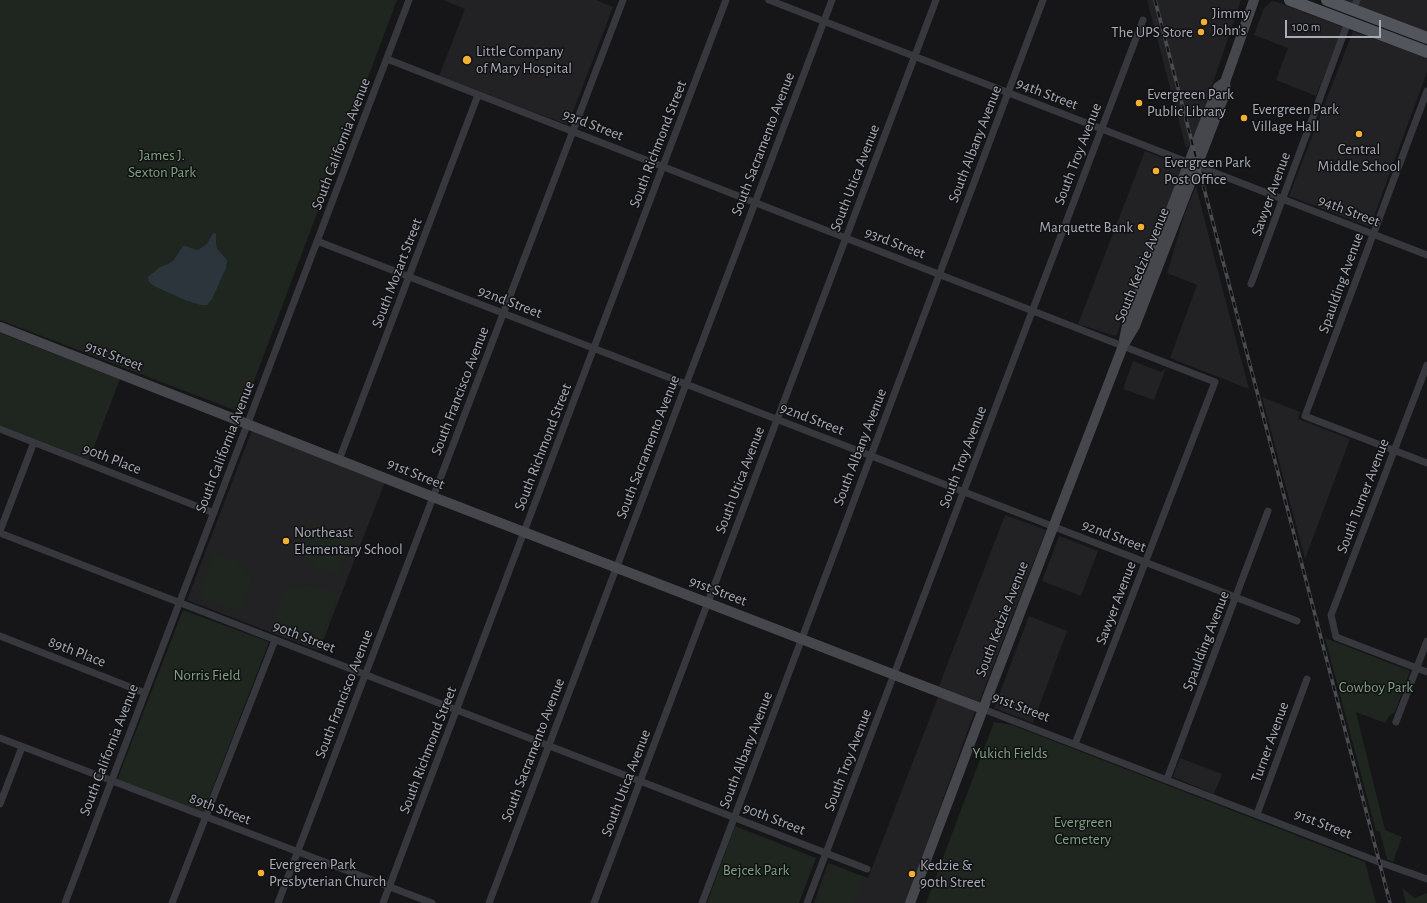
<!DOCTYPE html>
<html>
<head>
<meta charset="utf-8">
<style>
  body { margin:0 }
  #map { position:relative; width:1427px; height:903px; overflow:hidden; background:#161618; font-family:"Alegreya Sans",sans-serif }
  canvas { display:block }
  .scale { position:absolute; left:1285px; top:20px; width:96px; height:18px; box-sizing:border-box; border:2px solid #a8adb8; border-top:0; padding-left:5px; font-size:12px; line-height:14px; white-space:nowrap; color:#a8adb8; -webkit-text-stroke:3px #111113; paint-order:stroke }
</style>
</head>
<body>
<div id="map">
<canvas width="1427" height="903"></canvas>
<div class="scale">100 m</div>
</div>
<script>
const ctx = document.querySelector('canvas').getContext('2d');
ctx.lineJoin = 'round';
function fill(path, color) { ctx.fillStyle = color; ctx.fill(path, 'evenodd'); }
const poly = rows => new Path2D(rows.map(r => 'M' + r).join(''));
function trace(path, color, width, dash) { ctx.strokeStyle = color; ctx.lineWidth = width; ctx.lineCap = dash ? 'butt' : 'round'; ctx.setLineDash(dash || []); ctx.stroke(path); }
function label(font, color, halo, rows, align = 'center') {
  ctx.font = font + ' "Alegreya Sans",sans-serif'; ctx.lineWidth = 3; ctx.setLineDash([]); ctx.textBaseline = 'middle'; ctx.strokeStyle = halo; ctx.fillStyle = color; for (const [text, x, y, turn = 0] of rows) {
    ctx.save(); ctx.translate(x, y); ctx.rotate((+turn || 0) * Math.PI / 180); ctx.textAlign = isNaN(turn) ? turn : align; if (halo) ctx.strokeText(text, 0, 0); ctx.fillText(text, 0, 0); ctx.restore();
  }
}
fill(poly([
  [443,0,596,0,613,7,568,125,439,76,465,9],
  [1147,0,1241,0,1193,142,1186,148],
  [1342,0,1427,0,1427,33],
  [1272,1,1277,2,1343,27,1316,96,1276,80,1288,48,1254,35,1264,8],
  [1353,31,1427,58,1427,72,1370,227,1289,196],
  [1145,151,1177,164,1181,169,1181,173,1116,336,1112,335,1078,324],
  [1196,186,1212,249,1249,389,1170,358,1197,285,1167,273,1185,213],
  [1133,361,1161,372,1166,368,1154,400,1123,389],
  [1262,397,1300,412,1298,419,1350,439,1305,559],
  [252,430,385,482,319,651,187,600],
  [1005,515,1046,530,979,702,939,686],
  [1059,536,1098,551,1081,596,1042,581],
  [1029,616,1067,631,1033,723,994,708],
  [938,697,975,711,905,903,814,903,828,863,868,878],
  [1180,758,1222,774,1214,794,1173,777]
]), '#222225');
fill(poly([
  [0,0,397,0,242,413,0,320],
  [0,333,120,379,89,460,0,425],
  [313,521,349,535,351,540,338,576,318,568,308,561,304,550,306,542],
  [214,553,235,561,246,570,251,581,249,590,240,612,201,597,199,592],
  [298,585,314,586,338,594,322,638,316,641,272,625,281,600,287,591],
  [183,610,269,642,203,813,117,780],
  [1325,638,1410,671,1395,712,1389,716,1385,723,1356,712,1385,830,1402,837,1393,862,1387,859,1380,832,1376,831],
  [994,722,1012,725,1365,862,1376,903,926,903],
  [735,826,816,858,799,903,707,903],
  [831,864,864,877,854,903,817,903],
  [1402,888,1415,898,1427,893,1427,903,1406,903]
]), '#1e261f');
fill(poly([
  [213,233,216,234,216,244,217,249,227,260,226,268,212,299,207,305,201,305,187,301,154,286,149,282,148,277,160,267,168,264,174,260,183,246,186,246,193,249,198,250,207,244]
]), '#2c353c');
trace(poly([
  [769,0,1427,255],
  [1353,10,1357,0],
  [387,59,1215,382,1075,744],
  [1427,91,1305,416,1427,463],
  [317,241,1297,621],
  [1251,284,1348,22],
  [1427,365,1331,615,1336,637,1427,672],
  [0,429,214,513],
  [339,460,478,95],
  [0,531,34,442],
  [0,533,867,869],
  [0,636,145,693],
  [983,709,1379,862,1427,879],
  [1396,722,1427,641],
  [0,738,432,903],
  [1167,779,1268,511],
  [0,804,22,747],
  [1257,814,1307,679],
  [65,903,409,0],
  [172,903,275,640],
  [278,903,623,0],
  [383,903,726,0],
  [489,903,832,0],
  [594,903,936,0],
  [702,903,1043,0],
  [807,903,1143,20]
]), '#37383d', 7);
trace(poly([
  [0,327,433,497,983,709],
  [1124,340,1128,321,1218,87,1225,82],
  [910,903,983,709,1123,346,1135,326,1226,91,1225,82,1254,0]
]), '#45474d', 10);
trace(poly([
  [1290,0,1427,52],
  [1327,0,1427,38]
]), '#53555c', 12);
const rail = poly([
  [1155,0,1390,903]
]);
trace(rail, '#4a4c52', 3.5);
trace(rail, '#111113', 2, [6]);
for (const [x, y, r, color] of [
  [1204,22,4,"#f2b134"],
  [1201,32,4,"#f2b134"],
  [467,60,5,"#f2b134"],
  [1139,103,4,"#f2b134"],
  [1244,118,4,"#f2b134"],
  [1359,134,4,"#f2b134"],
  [1156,171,4,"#f2b134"],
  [1141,227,4,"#f2b134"],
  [286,541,4,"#f2b134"],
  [261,873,4,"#f2b134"],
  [912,874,4,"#f2b134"]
]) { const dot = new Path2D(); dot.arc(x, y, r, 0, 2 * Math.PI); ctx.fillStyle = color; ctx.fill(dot); trace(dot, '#111113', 1.5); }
label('15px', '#a8adb8', '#111113', [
  ["Jimmy",1212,13],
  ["John's",1212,30],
  ["The UPS Store",1193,32,"right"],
  ["Little Company",476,51],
  ["of Mary Hospital",476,68],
  ["Evergreen Park",1147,94],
  ["Public Library",1147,111],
  ["Evergreen Park",1252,109],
  ["Village Hall",1252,126],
  ["Central",1359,149,"center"],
  ["Middle School",1359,166,"center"],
  ["Evergreen Park",1164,162],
  ["Post Office",1164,179],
  ["Marquette Bank",1133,227,"right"],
  ["Northeast",294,532],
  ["Elementary School",294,549],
  ["Evergreen Park",269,864],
  ["Presbyterian Church",269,881],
  ["Kedzie &",920,865],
  ["90th Street",920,882]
], 'left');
label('15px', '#a8adb8', '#111113', [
  ["94th Street",1047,94,21],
  ["93rd Street",593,125,21],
  ["South California Avenue",341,144,-69],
  ["South Richmond Street",658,144,-69],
  ["South Sacramento Avenue",763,144,-69],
  ["South Albany Avenue",975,144,-69],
  ["South Troy Avenue",1078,154,-69],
  ["South Utica Avenue",855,178,-69],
  ["Sawyer Avenue",1271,194,-70],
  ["94th Street",1349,211,21],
  ["93rd Street",895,243,21],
  ["South Kedzie Avenue",1142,265,-68],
  ["South Mozart Street",397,273,-69],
  ["Spaulding Avenue",1341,283,-70],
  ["92nd Street",510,302,21],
  ["91st Street",114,356,21],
  ["South Francisco Avenue",460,391,-69],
  ["92nd Street",812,419,21],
  ["South California Avenue",225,447,-69],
  ["South Richmond Street",543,447,-69],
  ["South Sacramento Avenue",648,447,-69],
  ["South Albany Avenue",860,447,-69],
  ["South Troy Avenue",963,457,-69],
  ["90th Place",112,459,21],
  ["91st Street",416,474,22],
  ["South Utica Avenue",740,480,-69],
  ["South Turner Avenue",1363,496,-69],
  ["92nd Street",1114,536,21],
  ["91st Street",718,591,21],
  ["Sawyer Avenue",1116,603,-69],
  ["South Kedzie Avenue",1002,619,-69],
  ["90th Street",304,637,21],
  ["Spaulding Avenue",1206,641,-69],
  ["89th Place",77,652,21],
  ["South Francisco Avenue",344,694,-69],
  ["91st Street",1021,707,21],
  ["Turner Avenue",1270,742,-70],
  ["South California Avenue",109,750,-69],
  ["South Richmond Street",428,750,-69],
  ["South Sacramento Avenue",533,750,-69],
  ["South Albany Avenue",746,750,-69],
  ["South Troy Avenue",848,760,-69],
  ["South Utica Avenue",626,783,-69],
  ["89th Street",220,809,21],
  ["90th Street",774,819,21],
  ["91st Street",1323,824,21]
]);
label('15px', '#7fa381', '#111113', [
  ["James J.",162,155],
  ["Sexton Park",162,172],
  ["Norris Field",207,675],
  ["Cowboy Park",1376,687],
  ["Yukich Fields",1010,753],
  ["Evergreen",1083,822],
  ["Cemetery",1083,839],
  ["Bejcek Park",756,870]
]);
</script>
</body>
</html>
